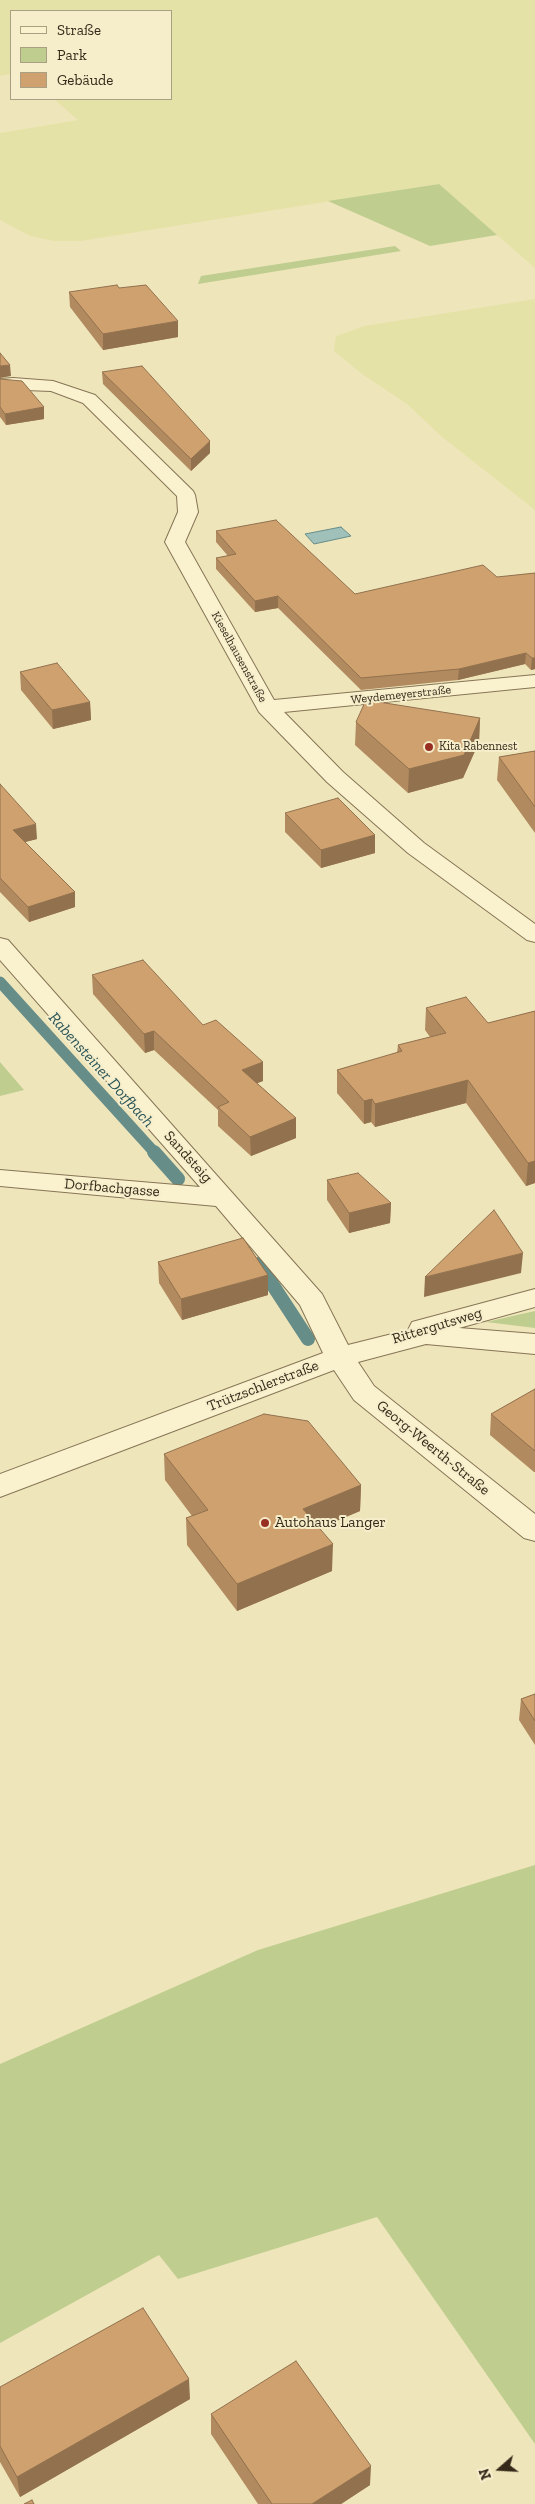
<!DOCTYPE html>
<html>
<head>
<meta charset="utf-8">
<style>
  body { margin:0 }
  #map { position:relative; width:535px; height:2504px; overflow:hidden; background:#efe5bb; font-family:"Zilla Slab",serif }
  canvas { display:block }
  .legend { position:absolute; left:10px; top:10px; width:162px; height:90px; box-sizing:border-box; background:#f6eecb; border:1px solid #a9a084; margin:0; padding:6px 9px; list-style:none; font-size:15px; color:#352a1a }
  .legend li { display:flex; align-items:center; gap:10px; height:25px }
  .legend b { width:25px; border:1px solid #a9a084 }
  .north { position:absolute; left:475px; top:2444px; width:50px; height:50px; -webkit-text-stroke:4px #f6eecb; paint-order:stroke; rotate:251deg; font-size:14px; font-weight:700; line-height:20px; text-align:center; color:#352a1a }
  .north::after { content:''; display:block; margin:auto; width:18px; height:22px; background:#352a1a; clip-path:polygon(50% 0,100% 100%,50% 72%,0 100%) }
</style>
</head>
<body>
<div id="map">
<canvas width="535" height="2504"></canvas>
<ul class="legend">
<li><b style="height:6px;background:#faf2ce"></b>Straße</li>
<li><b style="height:14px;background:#bfcd8f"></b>Park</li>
<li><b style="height:14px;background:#cfa16f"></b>Gebäude</li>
</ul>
<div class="north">N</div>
</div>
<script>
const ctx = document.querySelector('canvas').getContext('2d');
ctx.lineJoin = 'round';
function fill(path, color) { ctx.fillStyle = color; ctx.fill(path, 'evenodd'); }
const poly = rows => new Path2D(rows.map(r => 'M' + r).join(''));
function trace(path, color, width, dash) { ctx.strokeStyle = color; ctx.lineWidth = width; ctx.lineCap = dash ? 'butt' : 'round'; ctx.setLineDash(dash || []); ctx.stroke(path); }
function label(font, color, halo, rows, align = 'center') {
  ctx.font = font + ' "Zilla Slab",serif'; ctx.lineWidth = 4; ctx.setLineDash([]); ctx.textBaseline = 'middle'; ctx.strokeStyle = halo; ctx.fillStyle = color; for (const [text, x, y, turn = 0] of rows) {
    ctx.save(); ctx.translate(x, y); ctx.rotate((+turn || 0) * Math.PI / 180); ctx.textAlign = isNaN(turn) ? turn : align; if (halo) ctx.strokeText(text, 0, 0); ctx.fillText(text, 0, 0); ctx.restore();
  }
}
fill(poly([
  [0,0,535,0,535,268,438,184,81,241,54,241,30,236,0,220,0,133,78,120,54,99,171,99,171,11,11,11,11,74,0,76],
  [535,299,535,510,442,437,407,404,362,374,334,351,336,336,364,326]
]), '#e5e2a8');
fill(poly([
  [439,184,497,235,430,246,328,201],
  [395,246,401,251,198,284,201,276],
  [0,1062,24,1090,0,1096],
  [535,1311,535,1328,486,1322],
  [535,1865,535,2444,377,2217,178,2279,159,2255,0,2343,0,2064,258,1950]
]), '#bfcd8f');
const water = poly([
  [341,527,351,536,314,544,305,534,341,527]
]);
fill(water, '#a0c0ba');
trace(water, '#678d88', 1);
trace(poly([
  [0,982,155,1153]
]), '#678d88', 11);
trace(poly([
  [154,1152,178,1179],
  [259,1264,308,1339]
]), '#678d88', 14);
const minor = poly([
  [13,378,53,381,95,395,193,491,195,495,198,512,185,542,274,700,535,675,535,687,284,712,343,772,424,843,535,924,535,942,527,940,408,853,327,782,259,712,165,542,178,512,177,496,83,403,51,391,0,389,0,379,13,378],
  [0,938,8,940,322,1294,348,1345,408,1330,412,1322,535,1289,535,1307,459,1328,535,1334,535,1354,426,1344,358,1362,374,1386,535,1514,535,1541,524,1538,354,1400,334,1370,0,1497,0,1474,323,1353,300,1305,216,1206,0,1186,0,1170,200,1187,0,960,0,938]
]);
trace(minor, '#867555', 2);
fill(minor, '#faf2ce');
fill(poly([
  [119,288,178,337,103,350,70,307,69,292],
  [102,372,210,453,191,471,103,384],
  [0,379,44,407,44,419,6,425,0,417],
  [216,531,355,594,535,573,535,669,531,670,525,664,458,680,361,690,278,608,255,612,216,569,216,558,228,556,216,542],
  [20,672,90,702,91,720,53,729,21,690],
  [480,718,479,742,463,778,408,793,355,745,356,722],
  [535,751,535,833,497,780,499,757],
  [0,784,37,839,24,842,75,892,75,907,29,922,0,892],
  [285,813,375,835,375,853,321,868,285,832],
  [92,975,203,1025,263,1062,263,1081,257,1083,296,1118,296,1138,251,1156,218,1126,218,1110,154,1050,145,1053,93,994],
  [426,1008,488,1023,535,1011,535,1183,526,1186,466,1103,375,1127,371,1122,364,1124,337,1093,337,1070,397,1053,398,1045,430,1037,425,1030],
  [327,1180,391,1203,390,1223,349,1233,327,1200],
  [158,1262,268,1295,182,1320,159,1283],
  [535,1389,535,1472,534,1472,490,1435,491,1414],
  [164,1454,361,1485,360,1511,320,1528,332,1571,237,1611,187,1545,186,1518,192,1516,165,1480],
  [535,1694,535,1745,519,1720,521,1699],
  [0,2387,190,2399,20,2497,0,2462],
  [211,2414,370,2485,341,2504,258,2504,211,2434]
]), '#b28a5f');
fill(poly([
  [178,321,178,337,103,350,103,334],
  [10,365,11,376,0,378,0,366],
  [44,407,44,419,6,425,5,414],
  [210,441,210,453,191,471,191,459],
  [278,596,278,608,255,612,255,601],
  [526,653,525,664,458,680,459,669],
  [532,658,535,658,535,669,531,670],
  [90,702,91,720,53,729,52,710],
  [480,718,479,742,463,778,408,793,409,769],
  [36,824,37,839,14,845,13,830],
  [375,835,375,853,321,868,321,850],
  [75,892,75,907,29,922,28,907],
  [154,1031,154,1050,145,1053,144,1034],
  [263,1062,263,1081,242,1089,242,1070],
  [468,1080,466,1103,375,1127,375,1104],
  [372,1099,371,1122,364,1124,364,1101],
  [296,1118,296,1138,251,1156,250,1137],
  [535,1161,535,1183,526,1186,528,1163],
  [391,1203,390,1223,349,1233,349,1213],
  [523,1253,521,1273,424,1297,425,1277],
  [268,1275,268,1295,182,1320,181,1299],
  [361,1485,360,1511,303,1535,303,1509],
  [333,1544,332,1571,237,1611,237,1584],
  [189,2379,190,2399,20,2497,17,2477],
  [371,2466,370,2485,341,2504,312,2504]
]), '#91714e');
const building = poly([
  [117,285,119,288,146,285,178,321,103,334,69,292,117,285],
  [0,353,10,365,0,366,0,353],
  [142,366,210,441,191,459,102,372,142,366],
  [0,379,22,381,44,407,5,414,0,407,0,379],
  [276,520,355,594,483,565,497,577,535,573,535,658,532,658,526,653,459,669,361,678,278,596,255,601,216,558,236,554,216,531,276,520],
  [57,663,90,702,52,710,20,672,57,663],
  [366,700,480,718,464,755,409,769,356,722,366,700],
  [535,751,535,807,499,757,535,751],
  [0,784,36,824,13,830,75,892,28,907,0,878,0,784],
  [338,798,375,835,321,850,285,813,338,798],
  [143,960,203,1025,216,1020,263,1062,242,1070,296,1118,250,1137,218,1107,229,1102,154,1031,144,1034,92,975,143,960],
  [466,997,488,1023,535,1011,535,1161,528,1163,468,1080,375,1104,372,1099,364,1101,337,1070,402,1051,398,1045,446,1033,426,1008,466,997],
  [358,1173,391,1203,349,1213,327,1180,358,1173],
  [494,1210,523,1253,425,1277,494,1210],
  [243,1238,268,1275,181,1299,158,1262,243,1238],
  [535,1389,535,1451,491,1414,535,1389],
  [264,1414,308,1421,361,1485,303,1509,333,1544,237,1584,186,1518,208,1510,164,1454,264,1414],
  [535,1694,535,1721,521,1699,535,1694],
  [143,2308,189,2379,17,2477,0,2446,0,2387,143,2308],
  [296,2361,371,2466,312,2504,272,2504,211,2414,296,2361],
  [32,2500,34,2504,24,2504,32,2500]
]);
fill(building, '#cfa16f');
trace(building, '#91714e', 1);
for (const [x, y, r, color] of [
  [429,747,5,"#972f23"],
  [265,1523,5,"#972f23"]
]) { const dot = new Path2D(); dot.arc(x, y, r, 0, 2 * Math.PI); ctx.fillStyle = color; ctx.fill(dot); trace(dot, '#f6eecb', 2); }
label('12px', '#352a1a', '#f6eecb', [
  ["Kieselhausenstraße",239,657,61],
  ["Weydemeyerstraße",401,695,-6]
]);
label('12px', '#352a1a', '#f6eecb', [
  ["Kita Rabennest",439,747]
], 'left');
label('15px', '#352a1a', '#f6eecb', [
  ["Sandsteig",188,1157,48],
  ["Dorfbachgasse",112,1188,5],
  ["Rittergutsweg",437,1326,-17],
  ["Trützschlerstraße",263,1386,-21],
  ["Georg-Weerth-Straße",433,1448,39]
]);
label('15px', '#352a1a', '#f6eecb', [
  ["Autohaus Langer",275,1523]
], 'left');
label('italic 16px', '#295355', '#f6eecb', [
  ["Rabensteiner Dorfbach",101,1070,48]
]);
</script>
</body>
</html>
